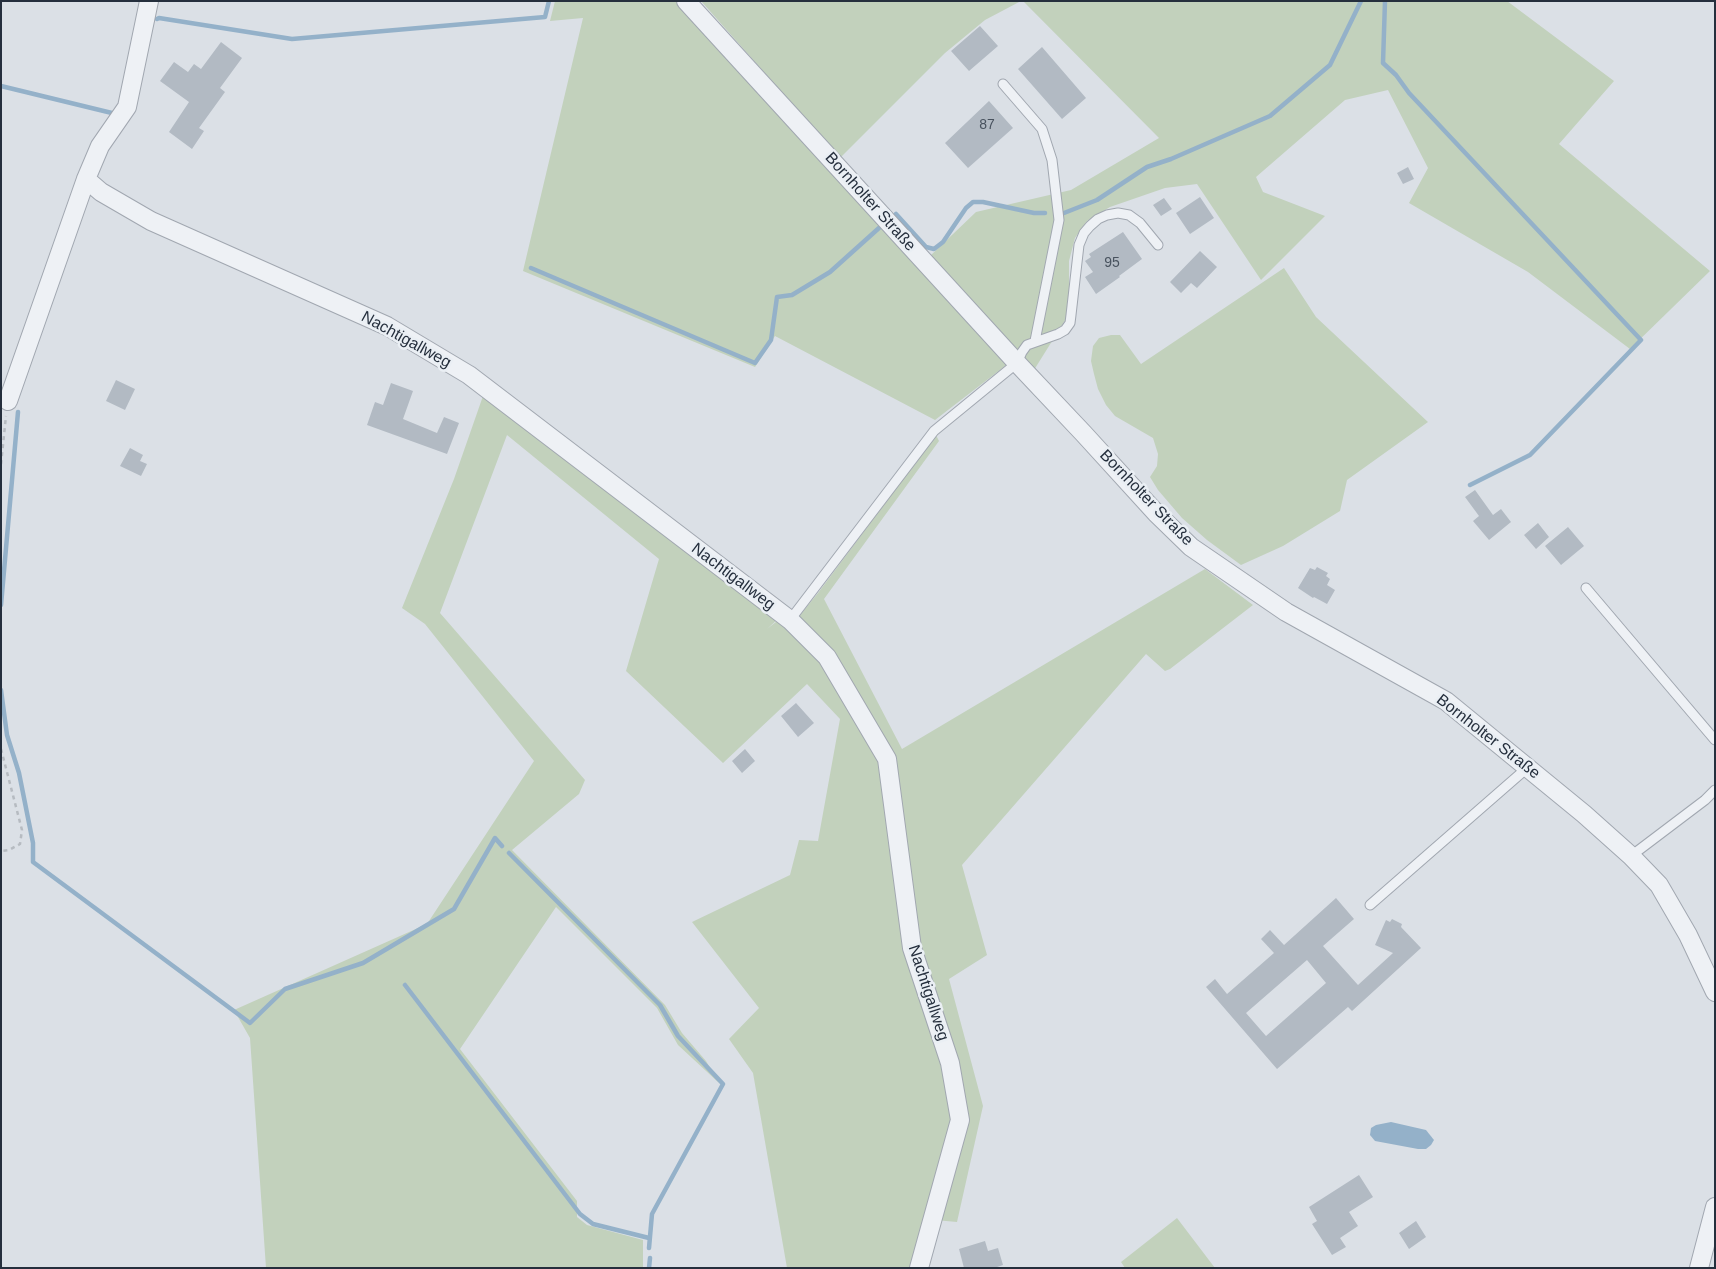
<!DOCTYPE html>
<html>
<head>
<meta charset="utf-8">
<style>
  body { margin:0 }
  #map { position:relative; width:1716px; height:1269px; overflow:hidden; background:#dbe0e6; font-family:Helvetica,sans-serif }
  canvas { display:block }
  .frame { position:absolute; inset:0; border:2px solid #252f3d; pointer-events:none }
</style>
</head>
<body>
<div id="map">
<canvas width="1716" height="1269"></canvas>
<div class="frame"></div>
</div>
<script>
const ctx = document.querySelector('canvas').getContext('2d');
ctx.lineJoin = 'round';
function fill(path, color) { ctx.fillStyle = color; ctx.fill(path, 'evenodd'); }
const poly = rows => new Path2D(rows.map(r => 'M' + r).join(''));
function trace(path, color, width, dash) { ctx.strokeStyle = color; ctx.lineWidth = width; ctx.lineCap = dash ? 'butt' : 'round'; ctx.setLineDash(dash || []); ctx.stroke(path); }
function label(font, color, halo, rows, align = 'center') {
  ctx.font = font + ' Helvetica,sans-serif'; ctx.lineWidth = 5; ctx.setLineDash([]); ctx.textBaseline = 'middle'; ctx.strokeStyle = halo; ctx.fillStyle = color; for (const [text, x, y, turn = 0] of rows) {
    ctx.save(); ctx.translate(x, y); ctx.rotate((+turn || 0) * Math.PI / 180); ctx.textAlign = isNaN(turn) ? turn : align; if (halo) ctx.strokeText(text, 0, 0); ctx.fillText(text, 0, 0); ctx.restore();
  }
}
fill(poly([
  [555,1,677,1,1009,363,935,420,775,336,755,367,523,271,583,18,550,21],
  [701,1,1021,1,985,20,945,53,840,158],
  [1023,1,1507,1,1614,81,1559,144,1710,271,1630,349,1528,272,1409,203,1428,168,1388,90,1345,100,1256,177,1263,192,1325,216,1261,280,1197,184,1165,188,1110,207,1087,221,1075,238,1069,261,1069,314,1034,370,930,256,976,212,1071,190,1159,138],
  [1284,268,1316,317,1428,422,1347,480,1340,511,1283,546,1241,565,1207,540,1182,518,1158,490,1150,477,1157,466,1158,454,1153,438,1115,416,1106,405,1098,389,1094,374,1091,361,1093,346,1099,338,1111,335,1120,335,1141,364],
  [497,385,789,609,767,629,781,618,791,626,818,593,936,435,939,441,824,599,902,749,1205,569,1253,605,1170,669,1165,671,1146,654,962,865,987,955,949,979,983,1106,957,1222,935,1220,915,1268,787,1268,753,1073,729,1039,759,1008,692,922,790,875,799,840,818,841,840,719,807,684,723,763,626,671,659,559,507,435,440,613,585,780,579,794,512,850,665,1005,682,1033,706,1061,719,1083,678,1045,657,1008,556,907,460,1049,577,1201,577,1217,587,1225,643,1240,643,1268,266,1268,250,1038,234,1010,427,924,534,761,425,624,402,608,454,479,483,396],
  [1177,1218,1215,1268,1125,1268,1121,1262]
]), '#c2d1bc');
fill(poly([
  [1391,1122,1426,1130,1434,1140,1431,1145,1426,1149,1418,1149,1375,1141,1370,1135,1371,1128,1376,1125]
]), '#94b1c9');
trace(poly([
  [1385,1,1383,63,1396,75,1409,93,1641,340,1530,455,1470,485],
  [157,19,159,18,292,39,545,17,549,1],
  [1,86,116,114],
  [1064,213,1097,200,1147,167,1171,159,1270,116,1330,65,1361,1],
  [896,214,926,247,934,249,943,242,966,208,973,202,983,202,1034,213,1045,213],
  [531,268,755,363,771,340,777,297,792,295,830,272,879,228],
  [1,605,18,412],
  [1,690,7,735,19,773,33,843,33,862,250,1023,285,989,363,963,454,909,495,838,502,846],
  [509,853,660,1005,678,1036,723,1084,652,1214,649,1248],
  [405,985,580,1214,593,1224,649,1238],
  [649,1268,650,1258]
]), '#94b1c9', 4.5);
fill(poly([
  [980,26,998,46,969,71,951,51],
  [221,42,242,58,220,88,225,92,199,128,204,131,192,149,169,132,189,102,160,81,174,62,188,72,194,64,201,69],
  [1042,47,1086,98,1062,119,1018,69],
  [989,101,1013,128,968,168,945,143],
  [1408,167,1414,179,1403,184,1397,173],
  [1200,197,1214,218,1190,234,1176,213],
  [1164,198,1172,209,1161,216,1153,205],
  [1123,232,1142,259,1119,276,1120,277,1096,294,1085,277,1093,272,1085,261,1091,257,1089,254],
  [1200,251,1217,267,1197,288,1191,283,1181,293,1170,282],
  [116,380,135,389,125,410,106,401],
  [391,383,413,391,403,419,437,433,444,417,459,423,447,454,367,425,375,402,383,405],
  [130,448,143,455,140,461,147,464,141,476,120,466],
  [1475,490,1493,515,1501,509,1511,522,1489,540,1473,521,1479,516,1465,497],
  [1538,523,1549,537,1536,549,1524,535],
  [1568,527,1584,546,1561,565,1545,546],
  [1317,567,1328,573,1326,576,1330,579,1327,585,1335,590,1327,604,1314,597,1313,598,1298,588,1310,568,1315,570],
  [796,703,814,723,798,737,781,716],
  [745,749,755,761,742,773,732,761],
  [1336,898,1354,919,1323,946,1358,985,1393,953,1375,945,1386,920,1390,922,1392,919,1402,924,1401,927,1421,948,1352,1011,1348,1007,1277,1069,1206,987,1215,979,1227,994,1274,953,1261,939,1270,930,1284,945],
  [1307,960,1326,983,1266,1036,1246,1013],
  [1359,1175,1373,1197,1349,1212,1358,1226,1340,1238,1346,1247,1332,1255,1312,1224,1317,1221,1309,1207],
  [1416,1221,1426,1237,1409,1249,1399,1233],
  [985,1241,988,1251,998,1248,1003,1265,994,1268,964,1268,959,1249]
]), '#b2bac3');
const service = poly([
  [1003,84,1042,129,1052,160,1059,220,1035,341],
  [1586,588,1715,740],
  [790,620,934,431,1017,363,1022,352,1027,345,1058,334,1065,330,1070,323,1071,315,1079,245,1084,233,1090,226,1098,219,1107,215,1118,213,1129,215,1140,223,1158,245],
  [1631,856,1705,800,1715,790],
  [1370,905,1527,768]
]);
const minor = poly([
  [686,1,1017,363,1084,434,1156,513,1191,547,1286,612,1446,701,1584,814,1631,856,1659,885,1688,935,1715,992],
  [86,179,101,192,151,221,387,326,469,375,790,620,827,657,887,759,912,948,950,1063,960,1120,919,1268],
  [8,401,86,179,100,146,127,107,149,1],
  [1699,1268,1715,1207]
]);
trace(service, '#a1a7b0', 11);
trace(minor, '#a1a7b0', 20);
trace(poly([
  [1,464,6,416],
  [1,749,22,830,20,844,9,850,1,851]
]), '#b6bbc1', 2.5, [4, 4]);
trace(service, '#eef1f5', 9);
trace(minor, '#eef1f5', 18);
label('14px', '#48525e', null, [
  ["87",987,125],
  ["95",1112,263]
]);
label('16px', '#252f3d', '#eaeff4', [
  ["Bornholter Straße",870,202,48],
  ["Nachtigallweg",406,340,29],
  ["Bornholter Straße",1146,498,46],
  ["Nachtigallweg",733,577,37],
  ["Bornholter Straße",1488,737,38],
  ["Nachtigallweg",928,993,72]
]);
</script>
</body>
</html>
